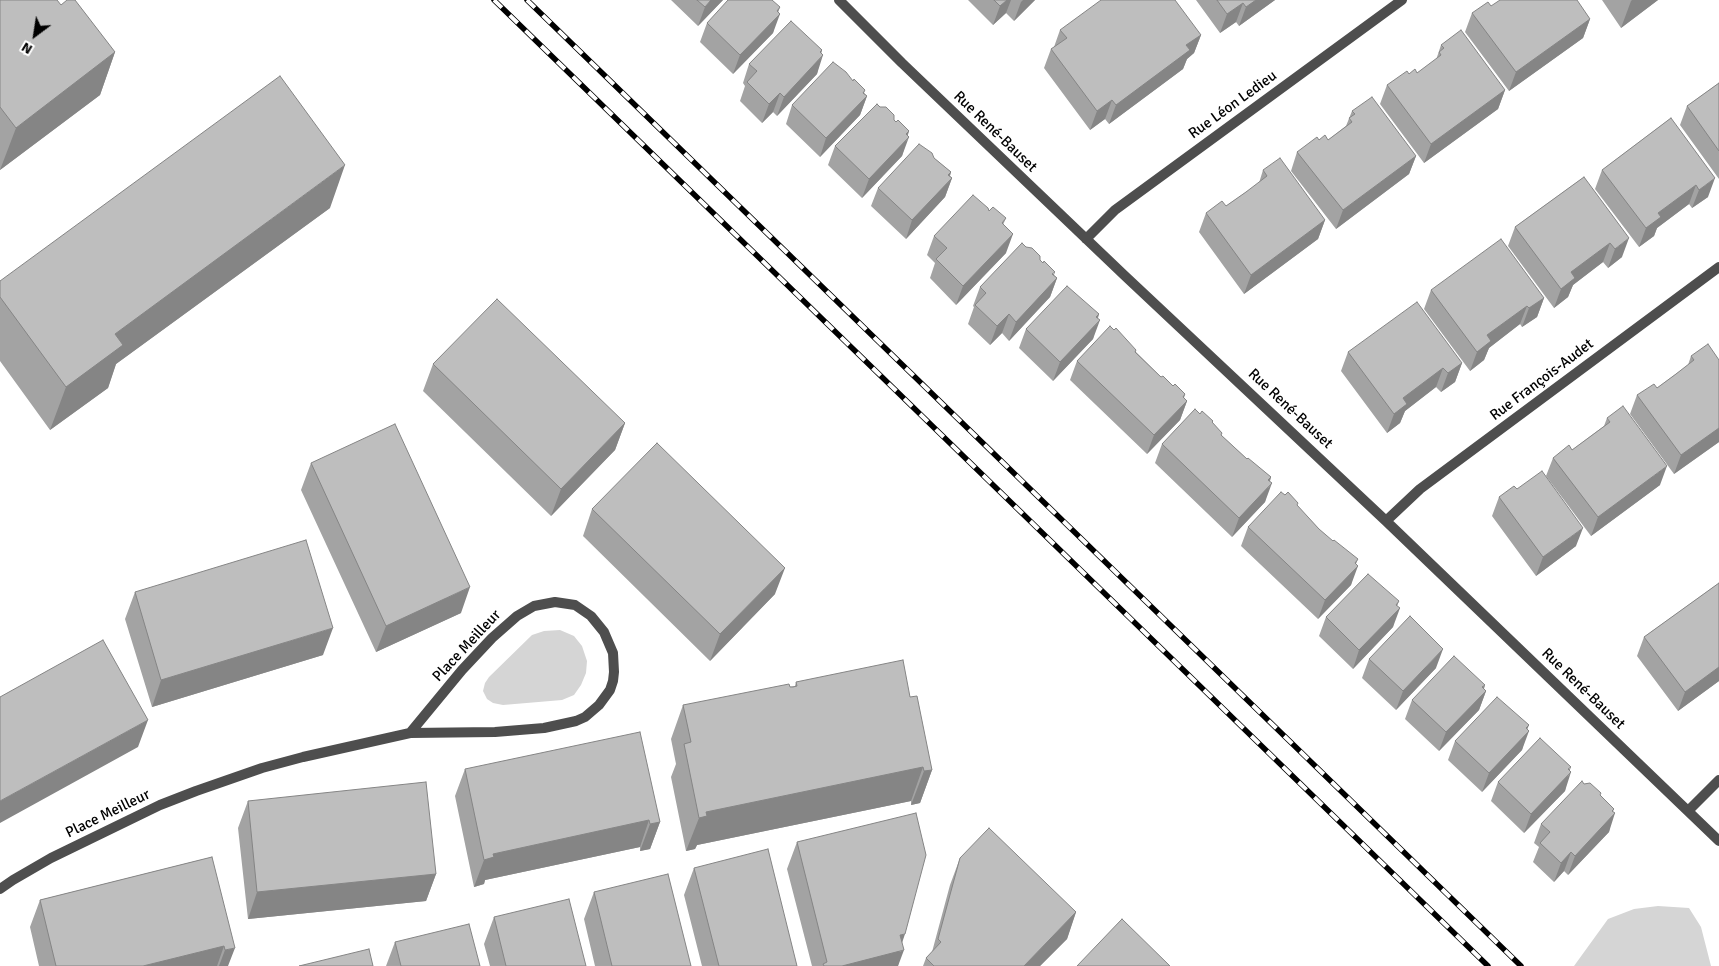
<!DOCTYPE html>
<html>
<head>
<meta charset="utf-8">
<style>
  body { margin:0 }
  #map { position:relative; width:1719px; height:966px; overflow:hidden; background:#fff; font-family:Signika,sans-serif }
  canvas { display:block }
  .north { position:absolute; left:10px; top:10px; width:50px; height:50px; -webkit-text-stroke:4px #fff; paint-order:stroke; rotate:211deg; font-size:14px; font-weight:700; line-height:20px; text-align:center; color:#000 }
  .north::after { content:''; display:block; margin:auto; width:18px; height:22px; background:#000; clip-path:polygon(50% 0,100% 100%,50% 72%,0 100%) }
</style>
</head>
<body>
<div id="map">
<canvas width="1719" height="966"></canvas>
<div class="north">N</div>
</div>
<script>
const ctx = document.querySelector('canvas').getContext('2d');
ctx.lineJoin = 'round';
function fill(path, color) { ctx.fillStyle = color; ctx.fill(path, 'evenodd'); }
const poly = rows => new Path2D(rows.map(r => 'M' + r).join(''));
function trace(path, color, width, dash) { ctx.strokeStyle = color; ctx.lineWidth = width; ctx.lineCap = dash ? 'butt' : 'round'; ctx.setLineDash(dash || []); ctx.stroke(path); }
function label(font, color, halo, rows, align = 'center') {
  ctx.font = font + ' Signika,sans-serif'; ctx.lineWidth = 4.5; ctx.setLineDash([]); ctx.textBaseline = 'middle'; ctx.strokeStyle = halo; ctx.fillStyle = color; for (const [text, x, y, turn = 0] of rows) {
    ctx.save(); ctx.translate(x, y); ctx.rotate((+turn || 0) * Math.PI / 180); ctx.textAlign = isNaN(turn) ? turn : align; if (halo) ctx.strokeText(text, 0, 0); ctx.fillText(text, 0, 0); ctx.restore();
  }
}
fill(poly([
  [560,630,574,636,582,646,587,661,586,673,581,685,574,695,562,700,503,705,493,703,487,699,483,691,485,683,489,677,532,635,544,631],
  [1658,906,1689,908,1701,927,1711,966,1574,966,1608,919,1634,909]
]), '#d5d5d5');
trace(poly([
  [839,0,902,63,1124,275,1386,521,1719,841],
  [1086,239,1115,210,1402,0],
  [1386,521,1420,489,1719,267],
  [1688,811,1719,780],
  [0,889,13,880,51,858,160,805,196,791,262,768,303,757,410,733,495,732,544,728,576,721,585,717,599,705,610,690,613,681,614,672,613,653,604,632,591,616,575,605,555,602,534,606,517,616,492,638,462,670,410,733]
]), '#4e4e4e', 10);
const rail = poly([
  [494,0,1488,966],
  [527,0,1521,966]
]);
trace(rail, '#000', 5.5);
trace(rail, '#fff', 4, [11]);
fill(poly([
  [0,0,61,5,115,52,100,95,0,170],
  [671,0,723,0,698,26],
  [968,0,1035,0,1014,21,1006,13,993,25],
  [1196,0,1275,0,1239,26,1236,22,1220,33],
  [1602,0,1658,0,1621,28],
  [1491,6,1590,19,1583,38,1509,91,1465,32,1472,13],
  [778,12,773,33,733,74,700,42,707,23],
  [1060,30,1201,35,1194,53,1187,59,1183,69,1109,124,1105,119,1090,130,1044,68,1051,49,1054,47],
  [1441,45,1505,90,1498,109,1424,163,1380,104,1387,85,1409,74,1417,73,1436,60],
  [822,50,817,74,777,116,773,112,762,123,740,101,745,86,743,83,749,64],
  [853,81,867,96,860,115,820,157,786,124,792,105],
  [1719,83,1719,179,1680,125,1687,106],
  [1352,111,1416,156,1409,174,1336,229,1291,171,1297,152,1319,140,1328,140,1346,126],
  [1671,118,1708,197,1692,208,1689,204,1657,228,1654,236,1639,247,1595,189,1602,170],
  [894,120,909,131,902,156,862,198,828,165,835,146],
  [934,158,951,172,950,176,952,178,945,197,906,239,871,206,878,188],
  [1263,170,1325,220,1318,239,1244,294,1199,232,1206,213,1226,206,1259,183],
  [1584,177,1622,257,1608,268,1603,262,1573,285,1568,297,1554,308,1508,246,1515,227],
  [330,208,116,364,108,388,50,430,0,361,0,281],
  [989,211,1006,218,1003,225,1006,253,956,305,930,278,935,263,927,255,934,236],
  [1026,247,1057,278,1050,297,1009,341,1002,333,990,345,968,324,974,307,973,306,980,287],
  [1431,290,1544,298,1537,317,1522,327,1520,324,1489,348,1484,360,1470,371,1424,309],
  [1099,314,1093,339,1053,381,1019,348,1026,329],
  [1136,350,1136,352,1161,377,1185,394,1184,398,1187,401,1180,420,1147,454,1070,380,1077,361],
  [1348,352,1462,363,1455,382,1441,392,1436,387,1405,411,1400,423,1387,433,1341,371],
  [1691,356,1719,360,1719,442,1674,474,1630,414,1637,395,1657,388,1688,365],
  [433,364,625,423,615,450,551,516,423,391],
  [1200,414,1212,423,1222,433,1221,435,1247,459,1271,477,1265,502,1232,537,1155,463,1162,444],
  [1607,418,1660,485,1591,536,1546,476,1553,458,1572,450,1604,426],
  [311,463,461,613,376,652,301,490],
  [1517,489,1576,546,1536,576,1492,516,1499,497],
  [1297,506,1319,529,1356,564,1351,585,1318,619,1241,546,1248,527],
  [592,509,775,594,710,661,583,536],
  [1719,583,1719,681,1678,711,1637,656,1644,637],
  [135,592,323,655,152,707,125,619],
  [1397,606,1393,627,1353,669,1319,636,1326,617],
  [1369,659,1436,668,1396,710,1362,678],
  [796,682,910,697,932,770,920,803,911,805,911,801,697,845,695,849,686,851,671,777,676,764,671,739,683,705,795,686],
  [1485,685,1484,689,1486,691,1479,710,1439,751,1405,719,1412,700],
  [1527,730,1522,750,1482,792,1448,760,1455,741],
  [465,769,660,822,650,849,640,851,640,847,485,880,484,884,474,887,455,796],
  [1569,770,1565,791,1524,833,1491,801,1498,782],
  [1584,784,1600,795,1613,811,1609,832,1568,875,1564,871,1554,882,1533,862,1539,847,1534,843,1541,824],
  [248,801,436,874,426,901,248,919,238,828],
  [797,842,902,943,898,966,812,966,787,869],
  [212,857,228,966,39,966,30,927,40,900],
  [960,858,1076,912,1067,939,1040,966,923,966,926,958,932,952,950,885],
  [694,868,797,966,702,966,684,895],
  [594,892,691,966,595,966,584,919],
  [494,917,586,966,490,966,484,944],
  [395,942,480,966,386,966]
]), '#a3a3a3');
fill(poly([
  [711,0,723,0,698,26,705,7],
  [1007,0,1011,0,1006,13,993,25,1000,6],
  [1023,0,1035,0,1014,21,1021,2],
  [1256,0,1275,0,1239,26,1246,7],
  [1632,0,1658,0,1621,28,1631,1],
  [1243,3,1236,22,1220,33,1227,14],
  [780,7,776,18,780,14,773,33,733,74,740,55],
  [1590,19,1583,38,1509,91,1516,72],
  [1201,35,1194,53,1187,59,1183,69,1109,124,1116,105,1186,45],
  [822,50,818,61,823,55,817,74,777,116,784,97],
  [115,52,100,95,0,170,16,128],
  [865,90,861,102,867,96,860,115,820,157,826,138],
  [1505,90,1498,109,1424,163,1431,144],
  [780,93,773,112,762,123,769,104],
  [1112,100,1105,119,1090,130,1097,111],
  [909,131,905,142,909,137,902,156,862,198,869,179],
  [1416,156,1409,174,1336,229,1343,210],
  [345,165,330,208,116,364,108,388,50,430,66,387,115,334],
  [951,172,947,184,952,178,945,197,906,239,912,220],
  [1715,178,1708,197,1692,208,1699,190],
  [1696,185,1689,204,1657,228,1654,236,1639,247,1646,228,1658,213],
  [1325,220,1318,239,1244,294,1251,275],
  [1013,234,1006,253,956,305,963,286],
  [1629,238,1622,257,1608,268,1615,249],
  [1610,243,1603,262,1573,285,1568,297,1554,308,1561,289,1571,272],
  [1055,272,1050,286,1057,278,1050,297,1009,341,1016,322],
  [1544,298,1537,317,1522,327,1529,308],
  [1527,306,1520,324,1489,348,1484,360,1470,371,1477,352,1487,335],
  [1009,314,1002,333,990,345,997,326],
  [1099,314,1094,327,1100,320,1093,339,1053,381,1060,362],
  [1462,363,1455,382,1441,392,1448,373],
  [1443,368,1436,387,1405,411,1400,423,1387,433,1394,414,1403,398],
  [1185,394,1180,408,1187,401,1180,420,1147,454,1154,435],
  [625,423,615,450,551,516,561,489],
  [1719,428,1719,442,1674,474,1681,455],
  [1667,466,1660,485,1591,536,1598,517],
  [1271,477,1267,489,1272,483,1265,502,1232,537,1239,518],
  [1583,528,1576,546,1536,576,1543,557],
  [1358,559,1353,571,1358,566,1351,585,1318,619,1325,600],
  [785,568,775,594,710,661,720,634],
  [470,587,461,613,376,652,386,626],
  [1399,601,1394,614,1400,608,1393,627,1353,669,1359,650],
  [333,628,323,655,152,707,161,680],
  [1443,649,1436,668,1396,710,1403,691],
  [1719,667,1719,681,1678,711,1685,692],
  [1485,685,1481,695,1486,691,1479,710,1439,751,1446,732],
  [148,720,138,747,0,823,0,801],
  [1529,725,1525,735,1529,731,1522,750,1482,792,1489,773,1526,728],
  [923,767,911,801,697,845,695,849,686,851,699,818,706,812],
  [1571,767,1567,777,1571,772,1565,791,1524,833,1531,814],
  [932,770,920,803,911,805,924,771],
  [1614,809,1610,818,1615,813,1609,832,1568,875,1575,856],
  [649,820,640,847,485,880,484,884,474,887,484,860,493,854],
  [660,822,650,849,640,851,650,824],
  [1571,852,1564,871,1554,882,1561,863],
  [436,874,426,901,248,919,257,892],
  [1076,912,1067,939,1040,966,1024,966],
  [905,934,899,952,904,950,898,966,842,966,900,935],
  [224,946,217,966,143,966],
  [235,948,228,966,219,966,225,950]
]), '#858585');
const building = poly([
  [0,0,57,0,61,5,67,0,75,0,115,52,16,128,0,107,0,0],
  [697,0,711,0,705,7,697,0],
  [728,0,772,0,780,7,777,11,780,14,740,55,707,23,728,0],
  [994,0,1007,0,1000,6,994,0],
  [1101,0,1175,0,1201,35,1186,45,1190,50,1116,105,1112,100,1097,111,1051,49,1067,38,1060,30,1101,0],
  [1217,0,1256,0,1246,7,1243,3,1227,14,1217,0],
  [1500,0,1577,0,1590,19,1516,72,1472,13,1488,2,1491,6,1500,0],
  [791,21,822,50,820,52,823,55,784,97,780,93,769,104,747,82,757,71,749,64,791,21],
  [1461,30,1505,90,1431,144,1387,85,1407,71,1409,74,1415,69,1417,73,1441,55,1439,52,1444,48,1441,45,1461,30],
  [833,62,846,72,853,81,854,79,865,90,863,93,867,96,826,138,792,105,833,62],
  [280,76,345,165,115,334,123,345,66,387,0,297,0,281,280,76],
  [1719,83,1719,151,1687,106,1719,83],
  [1372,97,1416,156,1343,210,1297,152,1317,137,1319,140,1325,135,1328,140,1352,122,1349,118,1355,114,1352,111,1372,97],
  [877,104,880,107,886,107,894,115,894,120,896,122,898,120,909,131,906,134,909,137,869,179,835,146,877,104],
  [1671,118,1715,178,1699,190,1696,185,1658,213,1661,217,1646,228,1602,170,1671,118],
  [919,144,932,153,934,158,951,172,948,175,952,178,912,220,878,188,919,144],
  [1280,158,1325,220,1251,275,1206,213,1222,201,1226,206,1246,192,1267,176,1263,170,1280,158],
  [1584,177,1629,238,1615,249,1610,243,1571,272,1575,278,1561,289,1515,227,1584,177],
  [973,195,988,208,989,211,993,207,1006,218,1002,223,1013,234,963,286,936,259,947,248,934,236,973,195],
  [1501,239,1544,298,1529,308,1527,306,1487,335,1491,341,1477,352,1431,290,1501,239],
  [1022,243,1026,247,1032,248,1040,256,1040,260,1043,263,1044,261,1055,272,1052,274,1057,278,1016,322,1009,314,997,326,975,305,986,293,980,287,1022,243],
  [1067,286,1099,314,1096,317,1100,320,1060,362,1026,329,1067,286],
  [497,299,625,423,561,489,433,364,497,299],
  [1417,302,1462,363,1448,373,1443,368,1403,398,1407,404,1394,414,1348,352,1417,302],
  [1110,326,1114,330,1116,328,1136,350,1135,352,1161,377,1163,376,1173,386,1175,384,1185,394,1183,397,1187,401,1154,435,1077,361,1110,326],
  [1708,344,1719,360,1719,428,1681,455,1637,395,1654,384,1657,388,1676,374,1694,360,1691,356,1708,344],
  [1623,406,1667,466,1598,517,1553,458,1569,445,1572,450,1610,422,1607,418,1623,406],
  [1195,409,1200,414,1202,411,1213,421,1212,422,1222,433,1221,435,1247,459,1248,458,1271,477,1268,480,1272,483,1239,518,1162,444,1195,409],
  [395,424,470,587,386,626,311,463,395,424],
  [657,443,785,568,720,634,592,509,657,443],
  [1542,471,1583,528,1543,557,1499,497,1514,486,1517,489,1542,471],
  [1281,492,1285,495,1288,492,1298,503,1297,505,1319,529,1333,541,1334,540,1358,559,1355,563,1358,566,1325,600,1248,527,1281,492],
  [306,540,333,628,161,680,135,592,306,540],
  [1368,574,1399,601,1396,605,1400,608,1359,650,1326,617,1368,574],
  [1719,583,1719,667,1685,692,1644,637,1719,583],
  [1410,616,1443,649,1403,691,1369,659,1410,616],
  [103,640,148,720,0,801,0,697,103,640],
  [1454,656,1485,685,1482,687,1486,691,1446,732,1412,700,1454,656],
  [903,660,910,697,917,696,932,770,924,771,923,767,706,812,707,816,699,818,684,744,691,742,683,705,789,684,790,687,793,687,797,686,796,682,903,660],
  [1497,697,1529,725,1526,728,1529,731,1489,773,1455,741,1497,697],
  [640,732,660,822,650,824,649,820,493,854,494,857,484,860,465,769,640,732],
  [1540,738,1571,767,1568,769,1571,772,1531,814,1498,782,1540,738],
  [1582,781,1584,784,1590,783,1601,793,1600,795,1614,809,1612,811,1615,813,1575,856,1571,852,1561,863,1540,843,1550,832,1541,824,1582,781],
  [426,782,436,874,257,892,248,801,426,782],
  [916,813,926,855,905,934,900,935,904,950,842,966,824,966,823,964,827,962,797,842,916,813],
  [989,828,1076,912,1024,966,934,966,926,958,941,942,938,939,960,858,989,828],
  [768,849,797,966,719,966,694,868,768,849],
  [212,857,235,948,225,950,224,946,143,966,56,966,40,900,212,857],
  [668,874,691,966,612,966,594,892,668,874],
  [569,899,586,966,506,966,494,917,569,899],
  [1122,919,1170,966,1077,966,1122,919],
  [469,924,480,966,401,966,395,942,469,924],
  [369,949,373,966,299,966,369,949]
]);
fill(building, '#bebebe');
trace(building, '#858585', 1);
label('15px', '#000', '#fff', [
  ["Rue Léon Ledieu",1233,105,-36],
  ["Rue René-Bauset",995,132,44],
  ["Rue François-Audet",1542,380,-37],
  ["Rue René-Bauset",1290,409,43],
  ["Place Meilleur",467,646,-47],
  ["Rue René-Bauset",1583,689,44],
  ["Place Meilleur",108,814,-26]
]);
</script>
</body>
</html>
